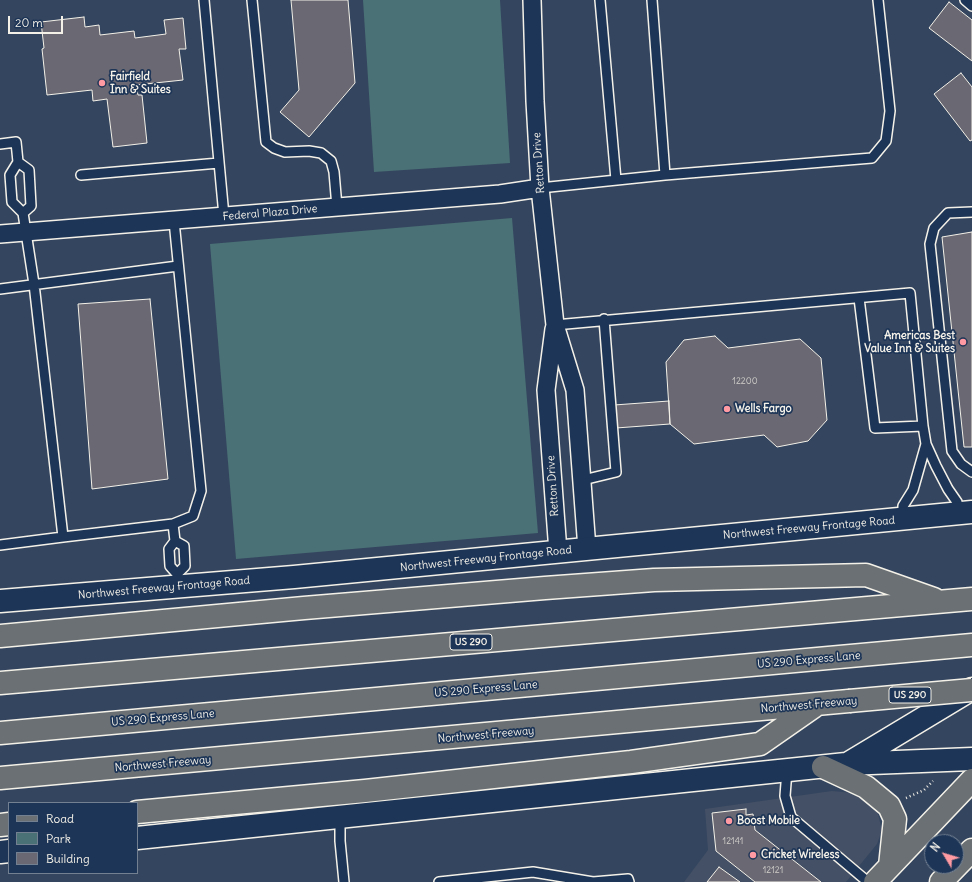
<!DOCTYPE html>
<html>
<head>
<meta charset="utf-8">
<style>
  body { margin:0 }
  #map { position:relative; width:972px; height:882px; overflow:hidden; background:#34455f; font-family:Delius,sans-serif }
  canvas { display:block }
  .legend { position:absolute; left:8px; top:802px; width:130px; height:72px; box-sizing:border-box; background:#1d3557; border:1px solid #738091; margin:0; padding:5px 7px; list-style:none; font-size:12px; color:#f4f1e8 }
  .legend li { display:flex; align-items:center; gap:8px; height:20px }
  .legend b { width:20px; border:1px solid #738091 }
  .north { position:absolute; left:924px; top:834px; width:40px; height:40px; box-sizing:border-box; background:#1d3557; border:1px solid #738091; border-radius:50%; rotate:308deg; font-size:11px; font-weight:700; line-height:16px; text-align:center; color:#f4f1e8 }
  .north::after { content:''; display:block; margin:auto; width:14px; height:18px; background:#ff9aa2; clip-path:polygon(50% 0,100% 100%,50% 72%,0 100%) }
  .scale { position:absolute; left:8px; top:16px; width:55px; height:18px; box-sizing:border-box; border:2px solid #f4f1e8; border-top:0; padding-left:5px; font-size:12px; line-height:14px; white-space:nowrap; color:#f4f1e8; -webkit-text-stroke:3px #1d3557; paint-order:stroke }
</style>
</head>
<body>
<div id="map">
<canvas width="972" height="882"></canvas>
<ul class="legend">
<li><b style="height:5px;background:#6a7074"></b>Road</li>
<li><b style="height:11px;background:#4a7175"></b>Park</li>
<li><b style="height:11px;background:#6a6973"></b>Building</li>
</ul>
<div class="north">N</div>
<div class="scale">20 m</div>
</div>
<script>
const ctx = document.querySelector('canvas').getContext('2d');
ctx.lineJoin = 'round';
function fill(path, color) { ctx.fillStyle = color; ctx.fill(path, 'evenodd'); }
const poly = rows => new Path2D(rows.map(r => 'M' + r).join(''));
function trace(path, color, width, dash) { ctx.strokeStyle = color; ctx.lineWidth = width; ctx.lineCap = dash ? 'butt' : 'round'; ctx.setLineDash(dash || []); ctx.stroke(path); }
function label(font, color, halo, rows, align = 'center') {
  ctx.font = font + ' Delius,sans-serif'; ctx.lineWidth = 3.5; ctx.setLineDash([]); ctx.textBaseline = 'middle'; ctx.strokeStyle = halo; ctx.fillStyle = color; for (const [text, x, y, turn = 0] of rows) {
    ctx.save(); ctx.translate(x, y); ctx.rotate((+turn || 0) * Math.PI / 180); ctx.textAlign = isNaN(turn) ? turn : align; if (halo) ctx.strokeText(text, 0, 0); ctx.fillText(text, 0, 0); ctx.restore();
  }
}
fill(poly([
  [832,791,853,793,864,799,877,810,882,830,877,844,846,882,684,882,708,850,705,809]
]), '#445065');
fill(poly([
  [363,0,500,0,510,163,374,172],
  [512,218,538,533,236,559,210,244]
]), '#4a7175');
const building = poly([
  [291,0,348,0,355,83,309,137,280,112,299,90,291,0],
  [949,2,972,20,972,61,929,28,949,2],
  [84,17,85,27,99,25,100,35,134,31,135,38,166,34,164,20,183,18,186,49,179,49,183,80,136,85,138,95,142,95,147,143,113,147,107,99,93,101,92,90,47,95,42,49,44,48,41,22,84,17],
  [961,73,972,87,972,140,970,141,934,94,961,73],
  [972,232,972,447,964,447,942,237,972,232],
  [150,299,168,479,92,489,78,304,150,299],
  [715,336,728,348,800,339,821,358,827,420,808,441,777,447,764,435,694,444,670,424,666,362,684,340,715,336],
  [669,401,670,424,616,428,614,405,669,401],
  [746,809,746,815,753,814,755,830,821,882,755,882,716,851,712,813,746,809],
  [719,867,740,882,707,882,719,867]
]);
fill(building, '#6a6973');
trace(building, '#f4f1e8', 1);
const lane = poly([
  [204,0,224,216],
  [252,0,266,142,274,148,285,152,309,151,321,153,331,161,334,172,337,207],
  [600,0,616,180],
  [652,0,665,175],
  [965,0,972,6],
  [0,144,16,142,18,162,10,175,12,202,23,213,34,284,63,537,0,545],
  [18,162,29,170,31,206,23,213],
  [81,175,219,163],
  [540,188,665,175,872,158,886,141,890,111,878,0],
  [972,212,948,213,934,228,930,244,952,451,961,464,972,472],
  [174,221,201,491,193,516,173,524,175,541,169,549,170,566,177,574,179,586],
  [0,289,178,266],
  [859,298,875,428,923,426],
  [555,325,910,293,923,426,926,444,936,466,948,489,957,502,958,513],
  [583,480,616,472,604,319],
  [903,518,903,506,913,490,926,444],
  [63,537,173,524],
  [175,541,184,546,185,566,177,574],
  [787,770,785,796,791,817,868,882],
  [340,816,340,841,344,882],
  [439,882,533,872,593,882,628,879,629,882]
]);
const street = poly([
  [532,0,535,101,540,188,555,325,575,390,587,549],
  [0,234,500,194,540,188],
  [554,329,546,390,558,552]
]);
const secondary = poly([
  [0,601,294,577,972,512],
  [849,763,972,689],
  [137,838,846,764,972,759],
  [0,852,9,851]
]);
const primary = poly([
  [823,767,866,787,889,806,895,819,890,866],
  [875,882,972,780],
  [941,882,972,850]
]);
const highway = poly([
  [0,636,304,608,545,588,654,580,866,575,934,599],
  [0,683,972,599],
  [0,733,972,645],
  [0,778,849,701],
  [137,812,365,791,631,762,760,744,816,705],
  [0,825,9,824]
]);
trace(lane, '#f4f1e8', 12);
trace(street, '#f4f1e8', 20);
trace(secondary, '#f4f1e8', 25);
trace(primary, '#f4f1e8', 25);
trace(highway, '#f4f1e8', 25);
trace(poly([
  [906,798,924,790,933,781]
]), '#f4f1e8', 2.5, [1, 3]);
trace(lane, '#1d3557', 9);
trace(street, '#1d3557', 17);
trace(secondary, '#1d3557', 22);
trace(primary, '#6a7074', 22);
trace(highway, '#6a7074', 22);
const highwayBridge = poly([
  [849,701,972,690]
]);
trace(highwayBridge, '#f4f1e8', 25, []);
trace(highwayBridge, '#6a7074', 22);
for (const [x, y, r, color] of [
  [102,83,4,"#ff9aa2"],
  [963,342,4,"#ff9aa2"],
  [727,409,4,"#ff9aa2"],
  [729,821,4,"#ff9aa2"],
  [753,855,4,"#ff9aa2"]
]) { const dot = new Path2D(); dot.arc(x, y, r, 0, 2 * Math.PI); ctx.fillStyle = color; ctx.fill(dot); trace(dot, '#1d3557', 1.5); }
label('9px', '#d2cfcb', null, [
  ["12200",745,381],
  ["12141",733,841],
  ["12121",773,870]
]);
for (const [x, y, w] of [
  [471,642,42],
  [910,695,42]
]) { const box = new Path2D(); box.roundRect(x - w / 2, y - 8, w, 16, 3); ctx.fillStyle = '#1d3557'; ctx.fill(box); trace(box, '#f4f1e8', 1); }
label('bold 10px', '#f4f1e8', null, [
  ["US 290",471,642],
  ["US 290",910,695]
]);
label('bold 11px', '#f4f1e8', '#1d3557', [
  ["Fairfield",110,77],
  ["Inn & Suites",110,90],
  ["Americas Best",955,336,"right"],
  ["Value Inn & Suites",955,349,"right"],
  ["Wells Fargo",735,409],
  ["Boost Mobile",737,821],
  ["Cricket Wireless",761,855]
], 'left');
label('11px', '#f4f1e8', '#1d3557', [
  ["Retton Drive",539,163,-94],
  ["Federal Plaza Drive",270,213,-5],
  ["Retton Drive",553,486,-94],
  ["Northwest Freeway Frontage Road",809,528,-5],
  ["Northwest Freeway Frontage Road",486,559,-6],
  ["Northwest Freeway Frontage Road",164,588,-5],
  ["US 290 Express Lane",809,660,-5],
  ["US 290 Express Lane",486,689,-5],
  ["Northwest Freeway",809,705,-5],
  ["US 290 Express Lane",163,718,-5],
  ["Northwest Freeway",486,735,-5],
  ["Northwest Freeway",163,764,-5]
]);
</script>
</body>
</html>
